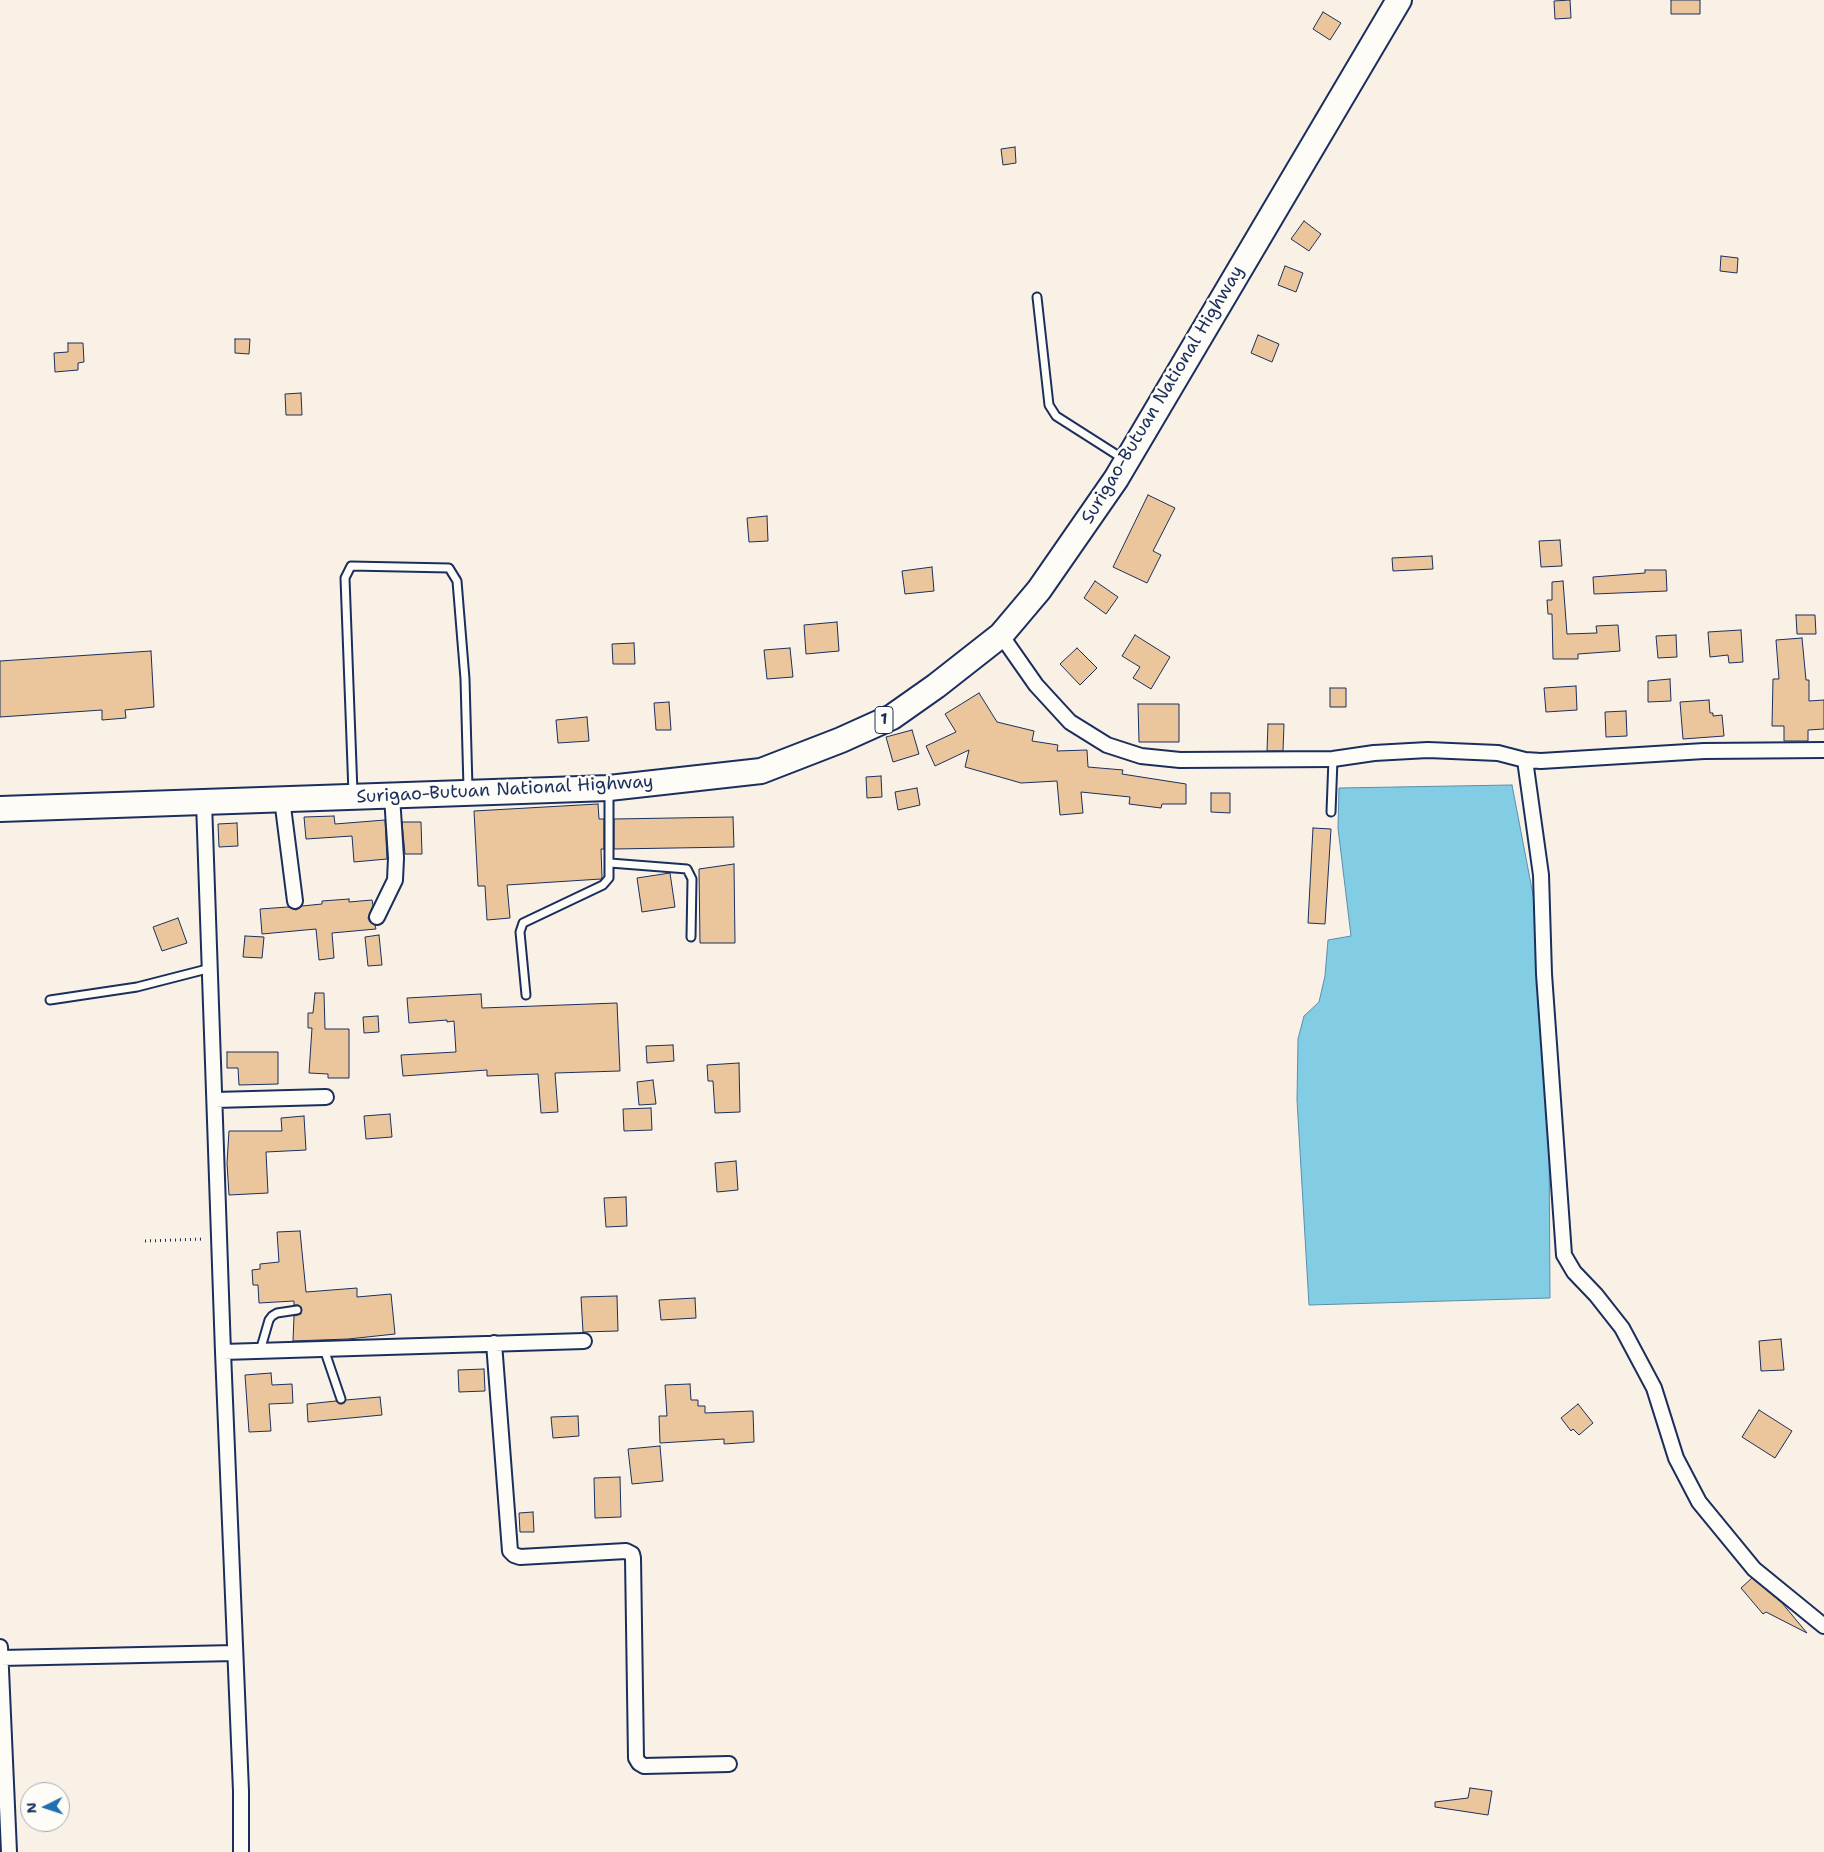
<!DOCTYPE html>
<html>
<head>
<meta charset="utf-8">
<style>
  body { margin:0 }
  #map { position:relative; width:1824px; height:1852px; overflow:hidden; background:#f9f1e5; font-family:"Shantell Sans",sans-serif }
  canvas { display:block }
  .north { position:absolute; left:20px; top:1782px; width:50px; height:50px; box-sizing:border-box; background:#fdfcf7; border:1px solid #a3aaba; border-radius:50%; rotate:266deg; font-size:14px; font-weight:700; line-height:20px; text-align:center; color:#1b2f5e }
  .north::after { content:''; display:block; margin:auto; width:18px; height:22px; background:#1f6fb2; clip-path:polygon(50% 0,100% 100%,50% 72%,0 100%) }
</style>
</head>
<body>
<div id="map">
<canvas width="1824" height="1852"></canvas>
<div class="north">N</div>
</div>
<script>
const ctx = document.querySelector('canvas').getContext('2d');
ctx.lineJoin = 'round';
function fill(path, color) { ctx.fillStyle = color; ctx.fill(path, 'evenodd'); }
const poly = rows => new Path2D(rows.map(r => 'M' + r).join(''));
function trace(path, color, width, dash) { ctx.strokeStyle = color; ctx.lineWidth = width; ctx.lineCap = dash ? 'butt' : 'round'; ctx.setLineDash(dash || []); ctx.stroke(path); }
function label(font, color, halo, rows, align = 'center') {
  ctx.font = font + ' "Shantell Sans",sans-serif'; ctx.lineWidth = 5; ctx.setLineDash([]); ctx.textBaseline = 'middle'; ctx.strokeStyle = halo; ctx.fillStyle = color; for (const [text, x, y, turn = 0] of rows) {
    ctx.save(); ctx.translate(x, y); ctx.rotate((+turn || 0) * Math.PI / 180); ctx.textAlign = isNaN(turn) ? turn : align; if (halo) ctx.strokeText(text, 0, 0); ctx.fillText(text, 0, 0); ctx.restore();
  }
}
const water = poly([
  [1512,785,1548,973,1550,1298,1309,1305,1297,1100,1298,1039,1304,1016,1319,1002,1325,976,1328,940,1351,936,1338,828,1339,788,1512,785]
]);
fill(water, '#82cde3');
trace(water, '#598eae', 1);
const building = poly([
  [1570,0,1571,18,1555,19,1554,1,1570,0],
  [1671,0,1700,0,1700,14,1671,14,1671,0],
  [1323,12,1341,23,1330,40,1313,29,1323,12],
  [1015,147,1016,163,1003,165,1001,149,1015,147],
  [1304,221,1321,234,1309,251,1291,239,1304,221],
  [1721,256,1738,258,1737,273,1720,271,1721,256],
  [1285,266,1303,273,1296,292,1278,285,1285,266],
  [1258,335,1279,344,1272,362,1251,353,1258,335],
  [235,339,250,339,249,354,235,353,235,339],
  [68,343,83,343,84,362,78,363,78,370,55,372,54,353,68,352,68,343],
  [301,393,302,415,286,415,285,394,301,393],
  [1148,495,1175,508,1153,551,1161,555,1147,583,1113,567,1148,495],
  [767,516,768,541,749,542,747,518,767,516],
  [1560,540,1562,566,1541,567,1539,541,1560,540],
  [1432,556,1433,569,1393,571,1392,558,1432,556],
  [932,567,934,591,905,594,902,571,932,567],
  [1645,570,1666,570,1667,591,1594,594,1593,577,1645,573,1645,570],
  [1095,581,1118,597,1106,614,1084,598,1095,581],
  [1563,581,1567,634,1597,633,1596,626,1618,625,1620,651,1578,654,1578,659,1553,659,1552,614,1548,614,1547,600,1552,600,1552,582,1563,581],
  [1796,615,1815,615,1816,634,1797,634,1796,615],
  [837,622,839,651,806,654,804,625,837,622],
  [1741,630,1743,662,1729,663,1728,655,1710,657,1708,632,1741,630],
  [1135,635,1170,657,1151,689,1133,678,1140,667,1122,656,1135,635],
  [1676,635,1677,657,1658,658,1656,636,1676,635],
  [1802,638,1806,680,1809,680,1809,701,1824,700,1824,729,1808,730,1808,741,1784,741,1784,726,1772,726,1773,679,1779,679,1776,640,1802,638],
  [634,643,635,664,613,664,612,644,634,643],
  [790,648,793,677,767,679,764,650,790,648],
  [1077,648,1097,668,1080,685,1060,664,1077,648],
  [151,651,154,707,125,710,126,718,102,720,102,710,0,717,0,661,151,651],
  [1670,679,1671,701,1648,702,1648,681,1670,679],
  [1576,686,1577,710,1546,712,1544,688,1576,686],
  [1330,688,1346,688,1346,707,1330,707,1330,688],
  [979,693,997,722,1034,731,1032,741,1058,745,1057,751,1087,750,1088,767,1123,770,1122,774,1186,784,1186,804,1162,804,1161,808,1129,804,1130,797,1081,792,1083,813,1060,815,1057,781,1021,783,965,767,969,750,935,766,926,746,956,732,945,714,979,693],
  [1709,700,1710,713,1713,713,1713,716,1722,715,1724,736,1683,739,1680,702,1709,700],
  [669,702,671,730,656,730,654,703,669,702],
  [1138,704,1179,704,1179,742,1139,742,1138,704],
  [1626,711,1627,736,1606,737,1605,712,1626,711],
  [587,717,589,741,558,743,556,720,587,717],
  [1268,724,1284,724,1283,751,1267,751,1268,724],
  [912,730,919,754,893,762,886,737,912,730],
  [881,776,882,797,867,798,866,777,881,776],
  [917,788,920,805,898,810,895,792,917,788],
  [1211,793,1230,793,1230,813,1211,812,1211,793],
  [598,804,599,819,604,819,604,849,601,849,602,878,601,879,507,885,510,918,487,920,485,886,478,886,474,811,598,804],
  [334,816,335,824,385,820,387,859,354,862,352,836,306,839,304,817,334,816],
  [733,817,734,847,614,849,614,819,733,817],
  [402,822,421,822,422,854,405,854,402,822],
  [237,823,238,846,219,847,218,824,237,823],
  [1313,828,1331,829,1325,924,1308,923,1313,828],
  [734,864,735,943,700,943,699,869,734,864],
  [670,873,675,907,642,912,637,878,670,873],
  [349,899,349,902,372,900,373,905,368,918,370,922,375,925,376,929,332,933,334,958,319,960,316,929,262,934,260,909,288,907,296,910,302,906,322,904,322,901,349,899],
  [178,918,187,943,162,951,153,927,178,918],
  [379,935,382,965,368,966,365,937,379,935],
  [245,936,264,937,262,958,243,957,245,936],
  [315,993,324,993,325,1029,349,1029,349,1078,328,1078,328,1074,309,1073,312,1028,308,1028,308,1013,313,1013,315,993],
  [481,994,482,1008,617,1003,620,1071,555,1073,558,1112,541,1113,538,1074,487,1076,487,1070,403,1076,401,1055,456,1052,454,1021,447,1022,447,1020,409,1023,407,998,481,994],
  [378,1016,379,1032,364,1033,363,1017,378,1016],
  [673,1045,674,1061,647,1063,646,1046,673,1045],
  [227,1052,278,1052,278,1084,239,1085,238,1068,227,1068,227,1052],
  [739,1063,740,1112,715,1113,713,1081,708,1081,707,1065,739,1063],
  [653,1080,656,1104,639,1105,637,1082,653,1080],
  [651,1108,652,1130,624,1131,623,1109,651,1108],
  [390,1114,392,1137,366,1139,364,1116,390,1114],
  [304,1116,306,1150,266,1152,268,1193,229,1195,227,1163,229,1131,282,1131,281,1118,304,1116],
  [736,1161,738,1190,717,1192,715,1163,736,1161],
  [626,1197,627,1226,606,1227,604,1198,626,1197],
  [300,1231,306,1292,357,1288,357,1297,391,1294,395,1334,348,1339,293,1341,294,1316,301,1314,301,1307,298,1305,294,1305,294,1301,259,1303,258,1285,253,1285,252,1270,260,1269,260,1264,279,1262,277,1232,300,1231],
  [617,1296,618,1331,583,1332,581,1297,617,1296],
  [695,1298,696,1318,661,1320,659,1300,695,1298],
  [1781,1339,1784,1370,1761,1371,1759,1341,1781,1339],
  [484,1369,485,1391,459,1392,458,1370,484,1369],
  [271,1373,272,1385,292,1384,293,1403,269,1404,271,1431,249,1432,245,1375,271,1373],
  [690,1384,691,1400,698,1400,698,1406,705,1406,705,1413,753,1411,754,1442,724,1444,724,1439,660,1443,659,1416,667,1416,665,1385,690,1384],
  [380,1397,382,1415,308,1422,307,1404,336,1401,342,1404,346,1400,380,1397],
  [1578,1404,1593,1423,1579,1435,1573,1429,1571,1431,1561,1418,1578,1404],
  [1759,1410,1792,1431,1775,1458,1742,1437,1759,1410],
  [578,1416,579,1436,553,1438,551,1417,578,1416],
  [660,1446,663,1481,632,1484,628,1449,660,1446],
  [620,1477,621,1517,595,1518,594,1478,620,1477],
  [533,1512,534,1532,520,1532,519,1513,533,1512],
  [1752,1578,1782,1603,1807,1633,1766,1612,1763,1614,1741,1588,1752,1578],
  [1470,1788,1492,1791,1488,1815,1435,1807,1435,1802,1468,1798,1470,1788]
]);
fill(building, '#ebc69c');
trace(building, '#1b2f5e', 1);
const service = poly([
  [1037,297,1049,405,1056,416,1125,460],
  [353,793,345,578,351,566,449,568,457,581,465,679,468,788],
  [1331,812,1333,759],
  [610,863,687,869,692,879,691,937],
  [526,995,520,932,523,923,603,885,609,878,609,792],
  [50,1000,137,987,211,968],
  [324,1349,341,1399],
  [260,1351,269,1320,272,1316,277,1313,297,1310]
]);
const minor = poly([
  [1001,635,1036,685,1070,722,1107,745,1141,756,1180,760,1333,759,1374,753,1428,750,1498,753,1525,760,1541,761,1704,751,1824,750],
  [1525,760,1541,875,1544,974,1564,1255,1574,1272,1596,1295,1622,1328,1654,1388,1676,1458,1699,1502,1754,1569,1824,1626],
  [282,799,295,901],
  [204,802,223,1352,241,1791,241,1852],
  [377,917,395,880,396,858,392,796],
  [215,1100,326,1097],
  [494,1343,510,1551,514,1555,520,1557,626,1551,632,1554,633,1558,636,1758,639,1763,644,1766,729,1764],
  [223,1352,584,1341],
  [0,1647,9,1852],
  [1,1658,235,1653]
]);
const trunk = poly([
  [0,809,609,788,761,771,841,740,892,717,936,686,1001,635,1039,590,1116,479,1399,0]
]);
trace(service, '#1b2f5e', 11);
trace(minor, '#1b2f5e', 18);
trace(trunk, '#1b2f5e', 28);
trace(poly([
  [145,1241,204,1239]
]), '#1b2f5e', 3, [1, 4]);
trace(service, '#fdfcf7', 7);
trace(minor, '#fdfcf7', 14);
trace(trunk, '#fdfcf7', 24);
for (const [x, y, w] of [
  [884,720,18]
]) { const box = new Path2D(); box.roundRect(x - w / 2, y - 13.5, w, 27, 4); ctx.fillStyle = '#fdfcf7'; ctx.fill(box); trace(box, '#1b2f5e', 1); }
label('bold 16px', '#1b2f5e', null, [
  ["1",884,720]
]);
label('18px', '#1b2f5e', '#fdfcf7', [
  ["Surigao-Butuan National Highway",1163,395,-59],
  ["Surigao-Butuan National Highway",505,790,-3]
]);
</script>
</body>
</html>
